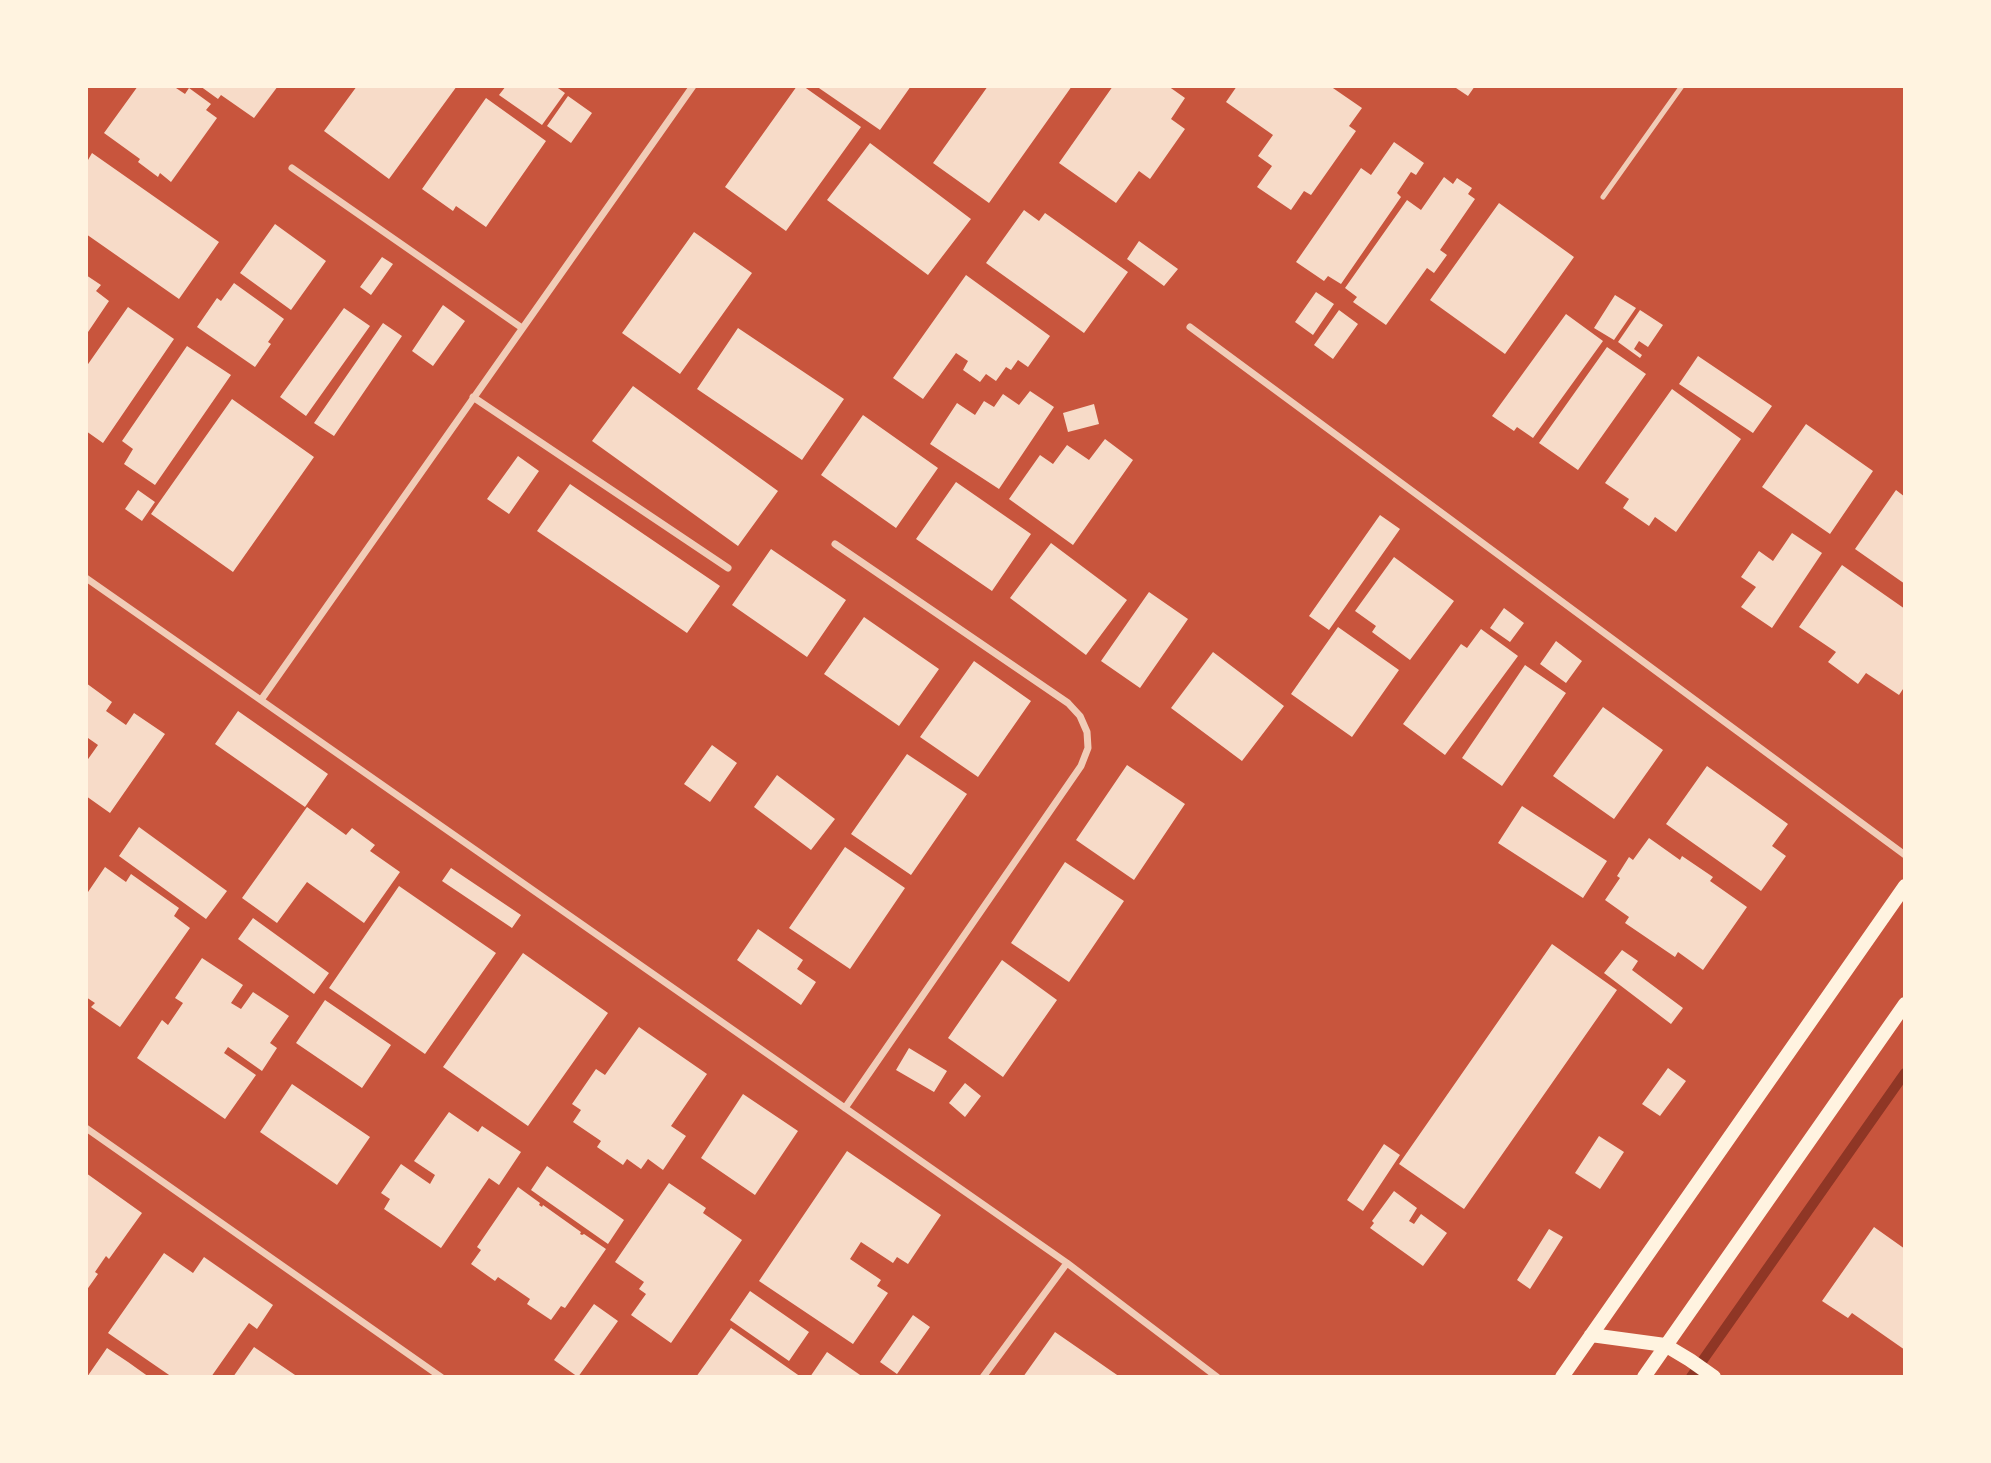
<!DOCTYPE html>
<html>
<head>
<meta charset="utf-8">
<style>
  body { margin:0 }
  #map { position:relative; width:1991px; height:1463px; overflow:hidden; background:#c8553d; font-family:"Noto Sans",sans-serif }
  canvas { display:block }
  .frame { position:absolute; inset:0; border:88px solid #fff3e0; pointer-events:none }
</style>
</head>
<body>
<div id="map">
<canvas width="1991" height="1463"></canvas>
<div class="frame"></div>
</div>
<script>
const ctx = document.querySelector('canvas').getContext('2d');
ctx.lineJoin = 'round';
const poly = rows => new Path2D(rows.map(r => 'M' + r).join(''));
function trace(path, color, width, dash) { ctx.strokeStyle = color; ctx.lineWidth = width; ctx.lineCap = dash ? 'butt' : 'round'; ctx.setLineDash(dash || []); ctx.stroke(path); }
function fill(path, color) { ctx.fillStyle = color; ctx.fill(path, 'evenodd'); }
trace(poly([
  [1691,1377,1905,1073]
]), '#8f3625', 10);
fill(poly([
  [138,86,173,86,185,94,189,88,211,104,206,110,217,118,171,182,160,173,158,177,138,162,140,159,104,133],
  [200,86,278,86,254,118,221,95,218,99],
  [357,86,457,86,389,179,324,131],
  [506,86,555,86,565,93,542,125,499,95],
  [797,86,803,86,861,127,786,231,725,187],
  [816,86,911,86,880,130],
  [988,86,1072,86,989,203,933,163],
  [1113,86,1168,86,1185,98,1171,119,1185,129,1150,179,1139,171,1116,203,1059,163],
  [1237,86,1330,86,1362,108,1349,126,1356,131,1311,195,1304,191,1291,210,1257,187,1272,166,1258,156,1273,135,1226,102],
  [1453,86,1475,86,1468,96],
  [568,96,592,113,571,143,547,126],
  [486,98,546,141,486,227,456,206,453,211,422,189],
  [1394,142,1424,163,1416,175,1411,172,1397,193,1401,197,1341,284,1328,276,1324,281,1296,262,1361,168,1371,175],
  [870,143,971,219,928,275,827,200],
  [92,153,219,242,179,299,86,234,86,158,88,160],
  [1444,177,1453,184,1457,178,1472,188,1468,194,1475,199,1440,250,1447,255,1434,273,1427,268,1386,325,1353,302,1357,297,1345,288,1407,200,1421,210],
  [1499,203,1574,257,1505,354,1430,300],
  [1024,210,1039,221,1045,213,1128,272,1084,333,986,263],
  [275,224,326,261,291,310,240,273],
  [694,232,752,273,680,374,622,333],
  [1139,241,1178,269,1164,286,1127,259],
  [382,257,393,264,371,295,360,287],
  [86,275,101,285,96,291,109,301,86,335],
  [966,275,1050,336,1028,367,1018,360,1011,370,1006,367,996,381,986,374,980,382,963,370,968,361,956,353,923,399,893,378],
  [234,283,284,319,268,342,271,344,255,367,197,327,217,298,221,301],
  [1316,292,1334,304,1313,335,1295,322],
  [1615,295,1636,308,1614,340,1594,328],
  [443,305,465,321,433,366,412,351],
  [128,307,174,339,103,443,86,431,86,367],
  [344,308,370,326,306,416,280,397],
  [1339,310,1358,324,1333,359,1314,345],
  [1640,310,1663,325,1648,347,1639,341,1634,349,1642,355,1640,358,1618,342],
  [1566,314,1603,341,1533,438,1517,427,1514,431,1492,416],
  [383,323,402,336,334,436,314,423],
  [738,328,844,399,802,460,697,389],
  [187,346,231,375,155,485,124,464,133,449,122,441],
  [1607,347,1646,374,1578,470,1539,443],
  [1698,356,1772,406,1753,433,1679,384],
  [633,386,778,491,738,546,592,441],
  [1672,389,1741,439,1676,532,1655,517,1649,526,1623,508,1629,499,1605,483],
  [1030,391,1054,407,999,489,930,444,957,403,975,415,984,401,994,407,1003,394,1019,405],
  [232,399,314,457,233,572,151,514],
  [1094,404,1099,424,1068,432,1063,413],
  [863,415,938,468,896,528,821,475],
  [1806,424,1873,471,1830,534,1762,487],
  [1105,439,1133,460,1073,545,1009,499,1040,455,1053,464,1067,445,1089,460],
  [518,456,539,471,509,514,487,499],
  [956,482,1031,534,992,591,916,539],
  [570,484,720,586,687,633,537,531],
  [138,490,155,502,142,521,125,509],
  [1896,490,1905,497,1905,584,1855,549],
  [1380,515,1400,529,1329,630,1309,616],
  [1792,533,1822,553,1772,628,1741,607,1756,587,1741,577,1759,551,1773,561],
  [1051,543,1127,600,1086,655,1010,598],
  [771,549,846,600,807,657,732,605],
  [1394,557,1454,601,1410,660,1372,632,1376,626,1355,611],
  [1842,565,1905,609,1905,686,1899,695,1866,673,1858,684,1828,662,1836,652,1799,627],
  [1149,592,1188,619,1140,688,1101,661],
  [1504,608,1524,623,1510,642,1490,628],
  [864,617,939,669,899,726,824,674],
  [1338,627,1399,670,1352,737,1291,694],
  [1481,629,1518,656,1445,755,1403,724,1461,644,1467,648],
  [1556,641,1582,661,1566,683,1540,664],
  [1213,652,1284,706,1242,761,1171,708],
  [974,661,1031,701,978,777,920,737],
  [1525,665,1566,693,1502,786,1462,758],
  [86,683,112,702,106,711,126,725,134,713,165,734,110,813,86,796,86,762,98,745,88,738,86,741],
  [1603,707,1663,750,1614,819,1553,776],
  [238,711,328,774,305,807,215,744],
  [712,745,737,763,710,802,684,784],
  [907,754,967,794,911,875,851,834],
  [1127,765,1185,804,1134,880,1076,840],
  [1707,766,1788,824,1772,846,1786,856,1761,891,1666,824],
  [777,775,835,819,811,850,754,807],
  [1522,806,1607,861,1583,898,1498,843],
  [307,807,346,835,352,828,375,845,370,851,400,872,364,923,307,882,277,923,242,898],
  [139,827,227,891,206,919,119,856],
  [1649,838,1680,860,1682,856,1713,877,1710,881,1747,907,1703,970,1678,952,1675,957,1625,923,1629,917,1605,900,1620,878,1617,876,1629,857,1633,860],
  [845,847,905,888,850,969,789,928],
  [1065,862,1124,901,1069,982,1011,943],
  [105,867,126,882,131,874,179,908,174,916,190,928,120,1027,91,1007,95,1003,86,997,86,895],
  [451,868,521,915,512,928,442,881],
  [399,886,496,953,425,1054,329,988],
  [253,918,329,973,314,994,238,939],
  [758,929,803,960,797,969,816,982,801,1005,737,960],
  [1552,944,1617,990,1464,1209,1399,1164],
  [1622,950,1638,961,1632,970,1683,1008,1671,1024,1604,973],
  [523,953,608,1013,528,1126,443,1067],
  [202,958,243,985,231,1003,241,1009,253,992,289,1016,270,1043,277,1048,262,1071,228,1047,224,1053,256,1075,225,1119,137,1058,162,1020,168,1025,183,1003,175,998],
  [1002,960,1057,1000,1003,1077,948,1038],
  [325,1000,391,1045,362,1088,296,1043],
  [639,1027,707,1074,671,1126,686,1136,663,1170,648,1159,641,1169,627,1159,623,1165,597,1147,601,1141,573,1122,581,1110,572,1104,596,1069,605,1075],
  [909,1048,947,1071,934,1092,896,1070],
  [1668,1068,1686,1081,1660,1116,1642,1104],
  [965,1083,981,1096,965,1117,949,1103],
  [292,1084,370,1137,337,1185,260,1132],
  [743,1094,798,1131,755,1195,701,1158],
  [449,1112,478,1132,482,1126,521,1152,499,1185,489,1178,441,1248,384,1209,390,1199,381,1193,401,1164,430,1184,435,1175,414,1161],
  [1599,1136,1624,1152,1600,1189,1575,1173],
  [1384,1144,1400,1155,1363,1211,1347,1200],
  [847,1151,941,1215,908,1264,897,1257,893,1263,861,1242,850,1259,881,1280,877,1286,888,1293,853,1344,759,1281],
  [547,1166,624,1220,608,1244,531,1190],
  [86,1173,142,1213,109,1259,106,1256,95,1272,98,1274,86,1291],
  [669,1183,706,1208,703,1213,742,1240,671,1343,631,1315,646,1294,639,1289,644,1282,615,1262],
  [518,1187,540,1203,539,1205,542,1207,543,1205,581,1232,580,1234,582,1235,584,1234,606,1249,565,1308,561,1306,551,1320,527,1304,530,1299,498,1277,495,1281,471,1264,481,1250,477,1247],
  [1394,1191,1417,1208,1409,1221,1414,1224,1421,1214,1447,1233,1423,1266,1370,1228,1374,1223,1372,1221],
  [1874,1227,1905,1249,1905,1350,1852,1313,1848,1318,1822,1301],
  [1549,1229,1563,1237,1530,1289,1517,1280],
  [164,1253,193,1273,204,1257,273,1305,257,1329,249,1323,211,1377,172,1377,108,1333],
  [750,1291,809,1332,789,1361,730,1320],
  [594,1304,618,1321,578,1377,554,1360],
  [913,1315,930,1327,897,1374,880,1362],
  [731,1328,801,1377,696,1377],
  [1055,1332,1120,1377,1023,1377],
  [254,1347,298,1377,233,1377],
  [107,1348,128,1362,149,1377,87,1377],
  [827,1352,863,1377,810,1377]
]), '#f7dbc8');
trace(poly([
  [1603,197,1682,86]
]), '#f1ccb7', 5);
trace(poly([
  [292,168,522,328],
  [1190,327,1905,855],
  [473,397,728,568],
  [835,544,1068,703,1080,716,1087,732,1088,748,1081,766,845,1108],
  [86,578,1067,1263,1217,1377],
  [261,700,693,86],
  [86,1128,441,1377],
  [983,1377,1067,1263]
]), '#f1ccb7', 7);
trace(poly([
  [1591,1335,1665,1345,1690,1360,1714,1377],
  [1562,1377,1905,886],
  [1644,1377,1905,1004]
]), '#fff3e0', 14);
</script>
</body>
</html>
